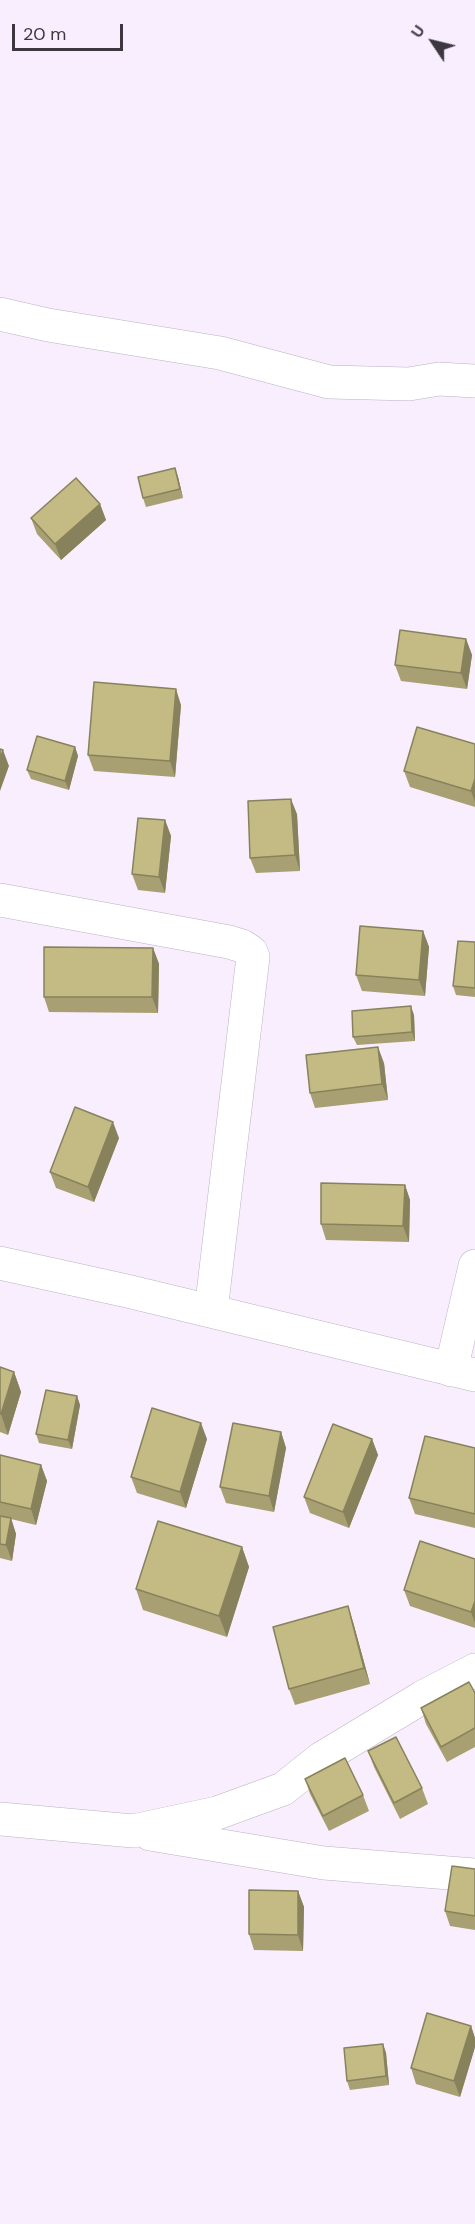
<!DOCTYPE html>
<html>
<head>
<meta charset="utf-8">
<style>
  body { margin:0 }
  #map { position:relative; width:475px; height:2224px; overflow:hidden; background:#f8eefe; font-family:"DM Sans",sans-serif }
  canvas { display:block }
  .north { position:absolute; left:403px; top:12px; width:60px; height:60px; -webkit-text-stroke:4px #f8eefe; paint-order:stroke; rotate:305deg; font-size:16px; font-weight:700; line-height:24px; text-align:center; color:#3d383f }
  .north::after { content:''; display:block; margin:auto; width:21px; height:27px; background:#3d383f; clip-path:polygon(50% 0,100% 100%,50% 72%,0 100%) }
  .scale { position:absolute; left:12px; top:24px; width:111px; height:27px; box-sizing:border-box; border:3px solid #3d383f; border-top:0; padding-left:8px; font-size:18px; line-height:21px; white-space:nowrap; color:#3d383f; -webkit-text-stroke:4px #f8eefe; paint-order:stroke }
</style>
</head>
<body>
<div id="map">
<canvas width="475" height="2224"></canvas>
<div class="north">U</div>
<div class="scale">20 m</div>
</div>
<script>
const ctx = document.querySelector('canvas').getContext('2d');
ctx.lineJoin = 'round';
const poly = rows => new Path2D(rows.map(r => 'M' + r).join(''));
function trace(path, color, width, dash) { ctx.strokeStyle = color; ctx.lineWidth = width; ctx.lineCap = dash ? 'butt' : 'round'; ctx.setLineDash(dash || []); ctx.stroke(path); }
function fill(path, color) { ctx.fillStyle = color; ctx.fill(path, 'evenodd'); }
const street = poly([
  [0,314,48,325,220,353,329,382,409,384,439,379,475,381],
  [0,900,229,942,242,946,251,952,253,957,211,1311],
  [0,1263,127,1291,475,1375],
  [451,1370,475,1266],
  [0,1819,133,1831,217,1813,283,1789,322,1758,423,1697,475,1670],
  [150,1834,324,1863,475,1875]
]);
trace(street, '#bcb2c1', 34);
trace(street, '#fff', 33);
fill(poly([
  [175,468,178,477,183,498,146,507,143,498],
  [100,504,106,520,61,560,37,534,31,518],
  [466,639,472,655,467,689,401,681,395,665],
  [181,705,175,777,94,771,88,755],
  [475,744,475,807,410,787,404,771],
  [75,747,78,756,69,790,31,779,27,770],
  [297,814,300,871,256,873,250,858],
  [165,820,171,836,165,893,138,890,132,874],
  [423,931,429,947,425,996,362,991,356,975],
  [475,942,475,997,456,995,453,986],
  [153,948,159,964,158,1013,49,1012,44,997],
  [414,1015,415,1041,357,1045,353,1037],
  [384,1063,388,1100,315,1108,310,1093],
  [119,1138,94,1202,56,1188,50,1172],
  [405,1185,410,1200,409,1242,326,1240,321,1224],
  [0,1367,14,1372,21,1392,8,1435,0,1432],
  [77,1396,80,1405,72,1449,39,1443,36,1434],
  [281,1432,286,1448,274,1512,226,1503,220,1487],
  [207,1439,186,1508,137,1493,131,1477],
  [372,1439,378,1455,349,1528,310,1513,304,1497],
  [475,1448,475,1528,415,1514,409,1498],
  [0,1455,41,1465,47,1481,36,1525,11,1519,16,1534,12,1561,0,1558],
  [242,1547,249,1567,227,1637,143,1610,136,1589],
  [475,1559,475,1628,410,1606,404,1590],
  [353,1622,370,1684,295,1705,289,1689],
  [475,1693,475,1747,447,1762,426,1724,421,1708],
  [368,1751,422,1788,428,1804,400,1819,374,1767],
  [305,1779,363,1795,369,1811,329,1831,310,1794],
  [475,1869,475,1930,450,1926,445,1911],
  [298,1891,304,1907,303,1951,254,1950,249,1934],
  [471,2026,475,2038,475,2047,460,2097,416,2084,411,2068],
  [383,2044,386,2053,389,2085,350,2090,347,2081]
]), '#a8a072');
fill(poly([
  [175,468,178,477,183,498,180,489],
  [100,504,106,520,61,560,55,544],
  [466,639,472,655,467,689,461,673],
  [176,689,181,705,175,777,170,761],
  [75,747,78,756,69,790,65,781],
  [3,750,9,766,0,791,0,759],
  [475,779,475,802,471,791],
  [291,799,297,814,300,871,295,855],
  [165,820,171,836,165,893,159,877],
  [423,931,429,947,425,996,419,980],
  [153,948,159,964,158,1013,152,997],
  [411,1006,414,1015,415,1041,412,1032],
  [378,1047,384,1063,388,1100,382,1084],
  [113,1122,119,1138,94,1202,88,1187],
  [405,1185,410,1200,409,1242,403,1226],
  [14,1372,21,1392,8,1435,1,1414],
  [77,1396,80,1405,72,1449,68,1440],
  [201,1423,207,1439,186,1508,180,1492],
  [281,1432,286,1448,274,1512,269,1496],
  [372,1439,378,1455,349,1528,343,1512],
  [41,1465,47,1481,36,1525,31,1509],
  [11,1518,16,1534,12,1561,6,1545],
  [242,1547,249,1567,227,1637,219,1616],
  [475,1601,475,1623,471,1612],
  [348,1606,353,1622,370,1684,364,1668],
  [298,1891,304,1907,303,1951,298,1935],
  [471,2026,475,2038,475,2047,460,2097,454,2081],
  [383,2044,386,2053,389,2085,386,2076]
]), '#88825c');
const building = poly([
  [175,468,180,489,143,498,138,477,175,468],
  [76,478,100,504,55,544,31,518,76,478],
  [400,630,466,639,461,673,395,665,400,630],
  [94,682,176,689,170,761,88,755,94,682],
  [417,727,475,744,475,779,471,791,404,771,417,727],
  [37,736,75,747,65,781,27,770,37,736],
  [0,749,3,750,0,759,0,749],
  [291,799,295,855,250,858,248,801,291,799],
  [138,818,165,820,159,877,132,874,138,818],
  [360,926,423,931,419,980,356,975,360,926],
  [458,941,475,942,475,988,453,986,458,941],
  [44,947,153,948,152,997,44,997,44,947],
  [411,1006,412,1032,353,1037,352,1011,411,1006],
  [378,1047,382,1084,310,1093,306,1055,378,1047],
  [75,1107,113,1122,88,1187,50,1172,75,1107],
  [321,1183,405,1185,403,1226,321,1224,321,1183],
  [0,1367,14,1372,1,1414,0,1414,0,1367],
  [46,1390,77,1396,68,1440,36,1434,46,1390],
  [152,1408,201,1423,180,1492,131,1477,152,1408],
  [233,1423,281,1432,269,1496,220,1487,233,1423],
  [333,1424,372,1439,343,1512,304,1497,333,1424],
  [425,1436,475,1448,475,1514,409,1498,425,1436],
  [0,1455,41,1465,31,1509,0,1502,0,1455],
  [0,1516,11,1518,6,1545,0,1544,0,1516],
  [158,1521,242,1547,219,1616,136,1589,158,1521],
  [420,1541,475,1559,475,1601,471,1612,404,1590,420,1541],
  [348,1606,364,1668,289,1689,273,1627,348,1606],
  [469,1682,475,1693,475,1728,441,1747,421,1708,469,1682],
  [396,1737,422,1788,394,1803,368,1751,396,1737],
  [345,1758,363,1795,323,1816,305,1779,345,1758],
  [452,1866,475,1869,475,1916,445,1911,452,1866],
  [249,1890,298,1891,298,1935,249,1934,249,1890],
  [427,2013,471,2026,454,2081,411,2068,427,2013],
  [383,2044,386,2076,347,2081,344,2048,383,2044]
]);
fill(building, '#c3ba84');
trace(building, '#88825c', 1.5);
</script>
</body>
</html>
